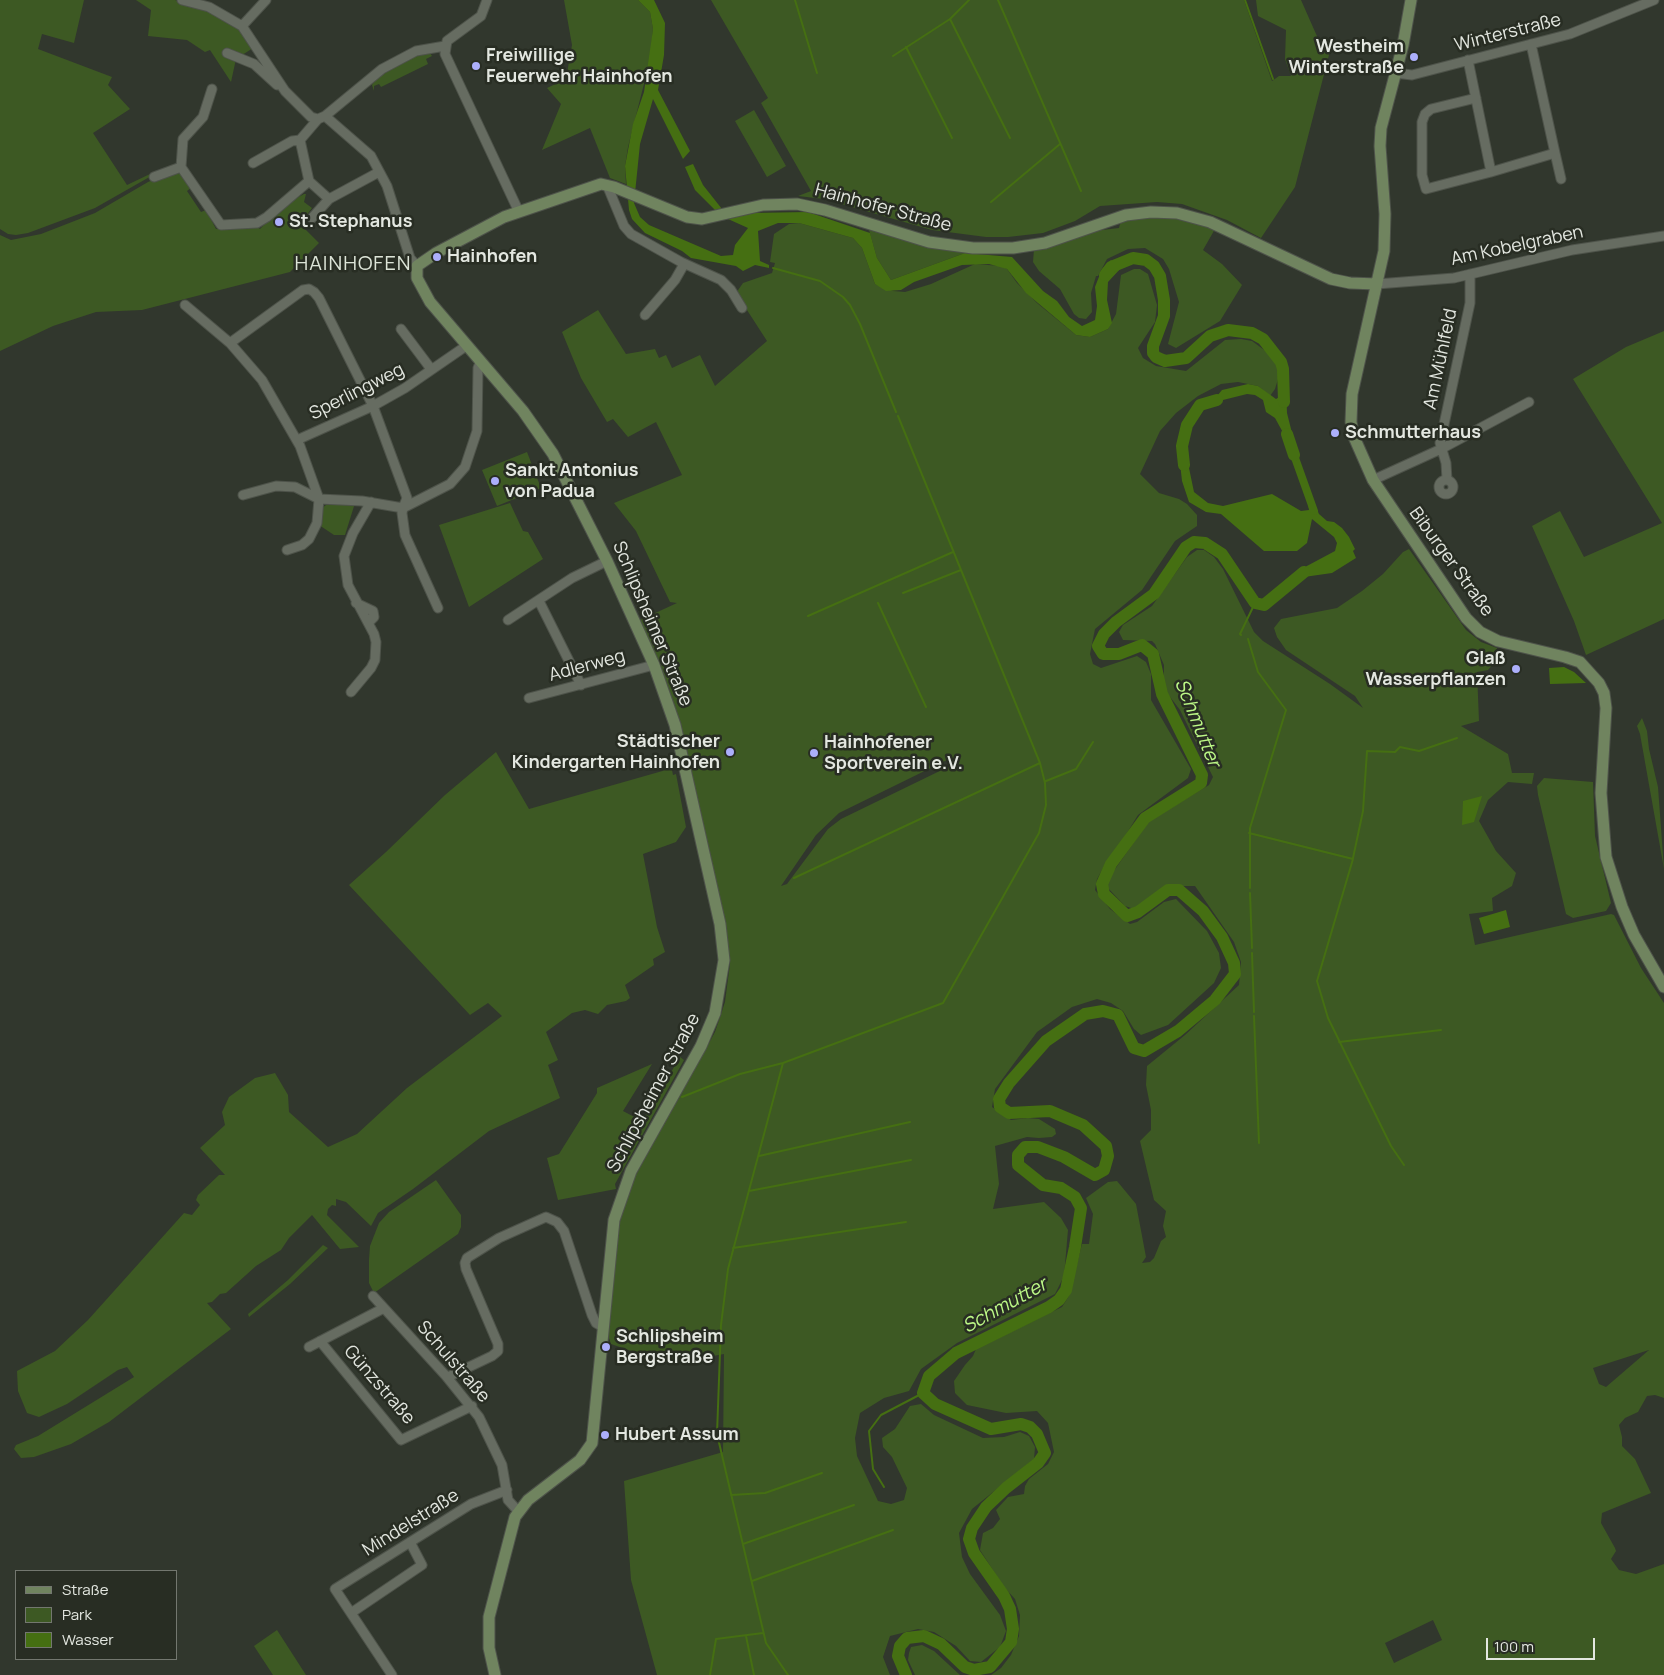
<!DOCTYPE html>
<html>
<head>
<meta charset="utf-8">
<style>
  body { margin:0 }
  #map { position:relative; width:1664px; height:1675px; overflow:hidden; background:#31372d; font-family:Manrope,sans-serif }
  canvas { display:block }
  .legend { position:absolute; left:15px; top:1570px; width:162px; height:90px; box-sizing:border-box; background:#282d23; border:1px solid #73776f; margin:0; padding:6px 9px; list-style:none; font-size:15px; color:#e3e7e0 }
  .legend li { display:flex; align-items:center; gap:10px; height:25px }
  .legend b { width:25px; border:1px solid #73776f }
  .scale { position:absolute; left:1486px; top:1638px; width:109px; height:22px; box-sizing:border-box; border:2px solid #e3e7e0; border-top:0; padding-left:6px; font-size:15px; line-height:18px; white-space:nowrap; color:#e3e7e0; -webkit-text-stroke:4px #282d23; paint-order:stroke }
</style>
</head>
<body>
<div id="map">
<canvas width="1664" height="1675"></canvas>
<ul class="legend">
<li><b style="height:6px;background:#70845f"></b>Straße</li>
<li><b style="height:14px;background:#3d5923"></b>Park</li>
<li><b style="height:14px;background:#456f12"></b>Wasser</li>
</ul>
<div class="scale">100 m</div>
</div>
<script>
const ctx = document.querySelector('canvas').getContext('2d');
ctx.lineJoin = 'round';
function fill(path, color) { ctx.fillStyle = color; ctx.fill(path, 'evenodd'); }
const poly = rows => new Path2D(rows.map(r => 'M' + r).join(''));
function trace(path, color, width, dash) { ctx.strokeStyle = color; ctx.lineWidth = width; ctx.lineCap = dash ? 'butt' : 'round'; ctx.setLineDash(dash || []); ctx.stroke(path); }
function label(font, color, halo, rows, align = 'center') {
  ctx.font = font + ' Manrope,sans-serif'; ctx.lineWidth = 5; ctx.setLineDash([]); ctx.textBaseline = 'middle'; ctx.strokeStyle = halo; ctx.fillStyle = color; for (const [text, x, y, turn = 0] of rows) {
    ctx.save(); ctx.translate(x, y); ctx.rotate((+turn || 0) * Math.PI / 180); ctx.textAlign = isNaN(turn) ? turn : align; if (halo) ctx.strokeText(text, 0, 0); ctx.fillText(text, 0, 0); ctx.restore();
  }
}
fill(poly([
  [0,0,84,0,74,43,42,34,38,49,112,77,108,85,130,109,93,133,127,185,150,174,153,175,95,208,28,233,16,235,8,234,0,229],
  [136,0,175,0,209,12,242,31,253,48,236,59,231,82,210,50,205,52,187,40,148,36,151,10],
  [564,0,638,0,650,12,653,29,650,60,628,147,625,166,626,184,610,178,590,128,542,150,561,104,547,88,566,79,572,45],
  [711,0,1244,0,1272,81,1279,76,1291,76,1285,59,1286,30,1258,16,1256,0,1301,0,1320,43,1330,51,1295,187,1261,238,1227,220,1182,204,1157,202,1100,206,1075,221,1043,233,1008,237,986,237,932,230,824,199,798,196,811,191,761,103,768,98],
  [429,51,432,56,426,59,428,64,381,87,379,84,374,86,374,91,372,85,374,80,386,69,415,55],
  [754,110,786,166,767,177,735,121],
  [174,171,180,172,192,187,187,191,201,212,206,210,216,229,255,225,260,229,282,206,304,194,306,194,304,202,312,208,300,224,319,243,290,272,142,310,96,312,53,326,0,351,0,235,11,240,41,234,95,213,148,182],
  [1154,215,1196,221,1215,229,1203,250,1222,264,1242,285,1220,321,1176,348,1168,344,1179,302,1169,269,1163,259,1145,248,1128,249,1107,259,1098,276,1096,276,1091,293,1092,312,1086,319,1079,318,1074,314,1060,289,1039,271,1033,262,1034,249,1100,227,1102,230,1119,228,1121,220],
  [799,223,853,238,862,248,875,284,893,291,905,292,931,284,975,264,1001,266,1007,269,1017,283,1037,303,1076,335,1090,337,1108,329,1116,314,1121,275,1134,269,1140,269,1148,274,1157,305,1155,322,1138,348,1143,358,1156,366,1186,371,1225,340,1241,339,1252,341,1267,352,1277,363,1279,376,1275,389,1270,396,1258,386,1238,382,1221,384,1198,396,1176,413,1160,431,1140,474,1159,493,1179,499,1187,504,1197,515,1197,526,1175,541,1142,590,1095,629,1090,654,1093,664,1101,668,1137,656,1146,662,1151,674,1151,700,1191,769,1188,778,1138,815,1117,849,1107,861,1097,879,1095,890,1110,909,1130,924,1137,922,1164,902,1176,899,1207,931,1219,953,1221,968,1214,983,1168,1025,1141,1035,1134,1029,1123,1011,1111,1003,1097,999,1072,1007,1037,1032,995,1089,992,1107,1011,1120,1028,1118,1039,1119,1055,1129,1056,1134,1052,1137,1039,1138,1027,1137,995,1146,999,1184,993,1209,1044,1202,1061,1218,1068,1230,1064,1276,1055,1294,957,1343,921,1369,909,1391,884,1398,860,1413,855,1438,857,1456,878,1501,891,1504,904,1500,907,1488,892,1457,883,1447,882,1438,895,1429,910,1406,921,1404,934,1415,983,1438,1004,1437,1020,1432,1029,1436,1035,1447,1034,1459,972,1509,959,1533,962,1557,970,1574,1000,1615,1006,1631,1000,1647,981,1662,970,1661,956,1646,934,1632,918,1629,890,1636,883,1657,890,1675,657,1675,631,1580,624,1481,723,1452,724,1354,669,1364,611,1344,608,1335,618,1226,634,1178,715,1032,725,1002,730,964,725,923,660,671,661,669,640,620,677,603,670,602,636,531,614,503,682,475,656,422,628,437,613,419,607,422,581,378,562,332,598,310,626,354,655,349,659,358,666,355,672,368,700,355,715,386,767,341,736,293,743,283,772,273,775,263,770,262,774,234,789,224],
  [947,760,950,766,841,819,828,829,787,884,781,886,816,835,839,813],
  [869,230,964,250,965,253,891,280,877,258],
  [1664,331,1664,619,1586,655,1574,621,1532,526,1560,511,1584,557,1662,523,1573,379,1626,347],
  [527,452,541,488,497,506,482,470],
  [355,503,345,535,334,535,319,525,322,508,326,505],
  [510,503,523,531,528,532,543,559,469,607,439,525],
  [1409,549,1466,630,1481,642,1497,648,1497,657,1493,664,1488,670,1477,672,1479,721,1461,726,1508,754,1512,773,1534,773,1532,784,1508,782,1488,800,1479,821,1496,851,1516,873,1512,886,1492,898,1493,911,1469,914,1475,945,1611,914,1614,915,1641,968,1664,1003,1664,1398,1655,1395,1647,1396,1638,1412,1625,1418,1619,1425,1622,1437,1622,1446,1635,1459,1651,1493,1602,1513,1601,1523,1615,1548,1616,1551,1611,1559,1619,1570,1636,1574,1664,1564,1664,1675,991,1675,1001,1668,1011,1655,1019,1636,1020,1615,1015,1599,1004,1587,980,1550,983,1533,993,1528,1000,1519,996,1510,1008,1497,1024,1494,1025,1486,1029,1479,1048,1464,1054,1452,1048,1423,1037,1411,1006,1413,967,1405,955,1393,954,1381,965,1365,973,1356,976,1349,1062,1307,1069,1296,1082,1244,1089,1244,1093,1214,1086,1198,1108,1182,1117,1181,1136,1204,1146,1257,1142,1263,1150,1262,1154,1258,1161,1241,1166,1237,1163,1226,1166,1211,1154,1200,1140,1141,1151,1130,1151,1110,1146,1085,1147,1066,1185,1035,1239,985,1241,962,1234,942,1195,886,1168,886,1134,909,1125,906,1107,887,1106,882,1149,821,1209,785,1213,777,1180,710,1164,689,1164,665,1155,644,1152,641,1123,640,1119,632,1123,625,1152,606,1187,557,1197,550,1204,550,1214,557,1223,569,1254,632,1263,641,1330,684,1363,708,1355,696,1286,650,1277,637,1274,628,1281,619,1337,608,1362,591,1383,574,1403,552],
  [1649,1350,1606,1387,1599,1384,1593,1368],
  [1433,1620,1442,1640,1394,1663,1385,1643],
  [1642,718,1647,731,1649,749,1658,787,1664,869,1640,734,1637,726],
  [496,752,529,809,673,768,672,770,673,775,676,774,686,827,676,842,643,854,657,927,665,952,653,959,654,965,625,985,630,998,626,1001,607,1005,598,1014,585,1010,572,1013,546,1032,558,1060,548,1065,560,1098,489,1131,413,1189,378,1213,371,1226,346,1202,336,1199,336,1206,332,1205,328,1209,327,1215,359,1247,340,1249,312,1215,289,1238,281,1250,256,1266,226,1293,220,1294,212,1302,207,1303,231,1329,109,1422,71,1444,34,1457,21,1458,14,1449,16,1445,38,1436,134,1377,127,1367,118,1370,67,1404,39,1417,27,1413,18,1391,17,1371,55,1351,88,1320,184,1213,192,1215,200,1205,196,1200,198,1195,219,1175,225,1175,200,1148,225,1125,222,1112,229,1097,255,1078,275,1073,288,1095,289,1112,328,1147,357,1134,407,1088,502,1016,488,1003,470,1015,349,885,386,852,445,795],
  [1544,778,1593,782,1595,836,1611,903,1606,911,1573,918,1566,914,1538,795,1537,786],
  [680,1057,684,1060,615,1184,616,1189,558,1200,547,1158,559,1154,597,1093,597,1088,652,1064,623,1111,642,1121],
  [436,1180,461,1215,461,1227,458,1234,374,1293,369,1283,369,1260,370,1246,379,1223,389,1212],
  [323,1245,328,1248,290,1284,249,1317,248,1314,288,1280],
  [277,1630,306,1675,273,1675,254,1646],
  [922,1645,934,1651,960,1675,915,1675,908,1660,909,1653,911,1647]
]), '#3d5923');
fill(poly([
  [638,0,654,0,665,23,664,55,658,90,690,151,683,159,653,99,640,144,634,203,640,217,649,225,721,256,733,255,735,245,748,228,728,219,751,213,808,212,870,233,877,258,891,280,965,253,1012,257,1043,291,1057,301,1069,317,1082,326,1095,320,1097,306,1095,287,1102,269,1111,260,1121,268,1108,282,1107,300,1112,323,1108,329,1090,337,1076,335,1026,293,1007,269,989,264,962,265,914,282,901,290,886,291,875,284,862,248,853,238,799,223,778,223,758,231,760,261,769,265,769,268,755,265,743,271,736,266,691,258,682,251,645,233,632,219,629,210,625,166,633,124,644,92,653,29,650,12],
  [693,164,703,185,722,209,716,211,695,190,685,167],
  [1248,384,1258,386,1276,399,1281,396,1279,392,1284,386,1286,387,1287,413,1293,437,1292,449,1275,418,1266,412,1263,400,1255,395,1247,394,1223,400,1216,406,1206,408,1200,405,1217,396,1222,390],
  [1182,449,1189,468,1194,492,1208,503,1223,506,1272,494,1301,511,1309,510,1308,503,1313,501,1319,514,1327,521,1334,522,1342,528,1349,537,1355,549,1353,551,1356,558,1332,573,1304,577,1291,583,1305,567,1335,551,1337,543,1334,537,1312,519,1307,543,1297,551,1264,551,1221,514,1206,512,1189,502,1182,481,1179,454],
  [1564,667,1574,672,1586,683,1550,684,1549,668],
  [1482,796,1474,822,1462,825,1463,801],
  [1506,910,1510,927,1484,934,1479,918]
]), '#456f12');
trace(poly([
  [795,0,817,73],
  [998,0,1081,191],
  [1245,0,1273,79],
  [950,19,1010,138],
  [906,47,952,138],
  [893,56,950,19,969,0],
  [991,202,1060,144],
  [773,268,820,281,843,297,850,305,860,324,896,412],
  [903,593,961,570],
  [878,603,926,707],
  [808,616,953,552],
  [1241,635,1240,634,1255,603],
  [1248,639,1258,672,1286,710,1250,828,1250,888],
  [1046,781,1076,769,1093,742],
  [1249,833,1353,859,1317,981,1328,1018,1391,1146,1404,1165],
  [1353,858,1363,811,1367,751,1395,752,1400,747,1419,751,1457,738],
  [794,878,1040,763],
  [1250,893,1252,948],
  [1252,953,1254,1012],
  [1254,1016,1259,1143],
  [1339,1042,1441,1030],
  [682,1097,740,1074,783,1063],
  [759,1156,910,1122],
  [749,1191,911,1160],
  [733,1248,906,1222],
  [884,1487,873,1469,869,1431,881,1415,923,1393],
  [731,1495,765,1493,822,1473],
  [743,1544,854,1505],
  [752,1581,893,1530],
  [746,1636,754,1675],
  [710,1675,716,1639,763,1633],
  [788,1675,766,1643,717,1434,721,1325,728,1269,783,1063,943,1003,1039,833,1046,805,1045,783,1040,763,898,416]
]), '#456f12', 2);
trace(poly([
  [1294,455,1314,511]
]), '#456f12', 8);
trace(poly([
  [1105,275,1111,267,1133,258,1146,260,1154,266,1160,276,1164,300,1164,316,1153,346,1153,353,1156,357,1165,361,1186,358,1210,336,1228,330,1252,333,1263,339,1281,362,1283,369,1284,402],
  [1287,434,1294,455],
  [1184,465,1182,446,1187,425,1200,405,1217,400],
  [906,1675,898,1656,900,1646,907,1638,924,1636,941,1644,965,1667,974,1670,990,1667,1011,1642,1013,1629,1010,1609,1004,1596,974,1553,969,1539,972,1528,986,1507,1006,1488,1038,1463,1045,1453,1037,1434,1030,1427,1021,1424,991,1429,935,1404,923,1393,929,1376,956,1353,1049,1307,1059,1300,1066,1290,1075,1247,1081,1208,1075,1197,1061,1188,1043,1185,1018,1165,1018,1155,1025,1147,1038,1147,1064,1157,1095,1175,1104,1170,1108,1156,1106,1146,1083,1125,1050,1111,1009,1113,1000,1107,999,1099,1009,1083,1046,1041,1085,1014,1103,1011,1118,1015,1134,1048,1144,1051,1178,1031,1215,1000,1235,974,1234,963,1222,937,1203,911,1179,890,1168,890,1138,912,1127,916,1104,894,1102,884,1111,864,1145,818,1201,783,1202,775,1162,694,1153,654,1142,645,1119,654,1103,654,1098,646,1104,634,1116,622,1154,594,1186,547,1194,542,1205,543,1222,554,1255,603,1264,605,1304,572]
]), '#456f12', 12);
const street = poly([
  [182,0,209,7,242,26,285,91,311,117,318,119],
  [487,0,481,16,447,41,445,54,519,212],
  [242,26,266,0],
  [227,53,254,64,277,85],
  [1468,60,1491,172,1555,153,1531,44],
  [1395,73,1412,75,1570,34,1654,0],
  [212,89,203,117,183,139,181,167,221,225,257,223,267,217,309,181,300,140,318,119,325,116],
  [1476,98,1431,109,1425,114,1422,122,1422,175,1426,189,1491,172],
  [1555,153,1561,179],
  [253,163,292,141,300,140],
  [154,177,181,167],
  [309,181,329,199],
  [607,185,624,226,631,234,681,262,721,280,731,290,742,308],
  [312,218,329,199,379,172],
  [417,266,410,258,387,186,371,156,325,116,382,69,416,51,445,46],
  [1377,284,1454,278,1572,250,1664,236],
  [185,305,230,343,262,380,300,446,319,499,362,501,403,508,407,498,373,406,319,298,314,292,309,289,303,290,230,343],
  [645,315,675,280,683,266,681,262],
  [401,329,431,369],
  [297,440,373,406,405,388,466,346],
  [1373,480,1441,449,1529,402],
  [1447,480,1446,463,1440,443,1470,303,1470,274],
  '1439 487a7 7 0 1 1 14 0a7 7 0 1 1-14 0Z',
  [243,495,276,486,295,487,319,499,317,523,309,539,302,545,287,550],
  [539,601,581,685],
  [356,603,373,611,374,617,371,620,366,619],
  [438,608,405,535,402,513,403,508,450,484,465,467,477,431,478,368,480,363],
  [508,620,572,578,607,561],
  [351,692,371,668,375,660,376,642,374,634,348,585,344,556,353,533,371,502],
  [529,698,654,665],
  [373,1296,446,1376,479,1417,502,1465,508,1500,518,1511],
  [320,1341,401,1440,472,1406],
  [309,1347,384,1308],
  [448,1377,492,1356,498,1351,498,1344,466,1269,465,1263,467,1258,499,1238,546,1217,557,1222,564,1231,592,1315,596,1323,603,1327],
  [351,1613,422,1565,410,1542],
  [392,1675,335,1589,471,1504,507,1490]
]);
const secondary = poly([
  [1411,0,1403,45,1381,128,1380,146,1385,214,1384,251,1352,394,1351,422,1354,437,1373,480,1466,618,1480,632,1498,641,1565,657,1580,662,1599,683,1604,693,1606,708,1601,793,1606,857,1622,907,1634,935,1664,987],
  [495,1675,489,1648,489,1617,515,1517,528,1500,580,1460,592,1443,614,1220,631,1171,701,1046,715,1013,724,960,720,924,675,725,654,665,607,561,553,454,523,411,430,302,417,278,417,266,436,253,504,217,601,184,614,187,687,217,702,219,763,205,797,204,825,210,929,242,973,248,1013,248,1045,243,1126,215,1151,212,1177,213,1210,222,1331,279,1350,283,1377,284]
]);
trace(street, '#4e534a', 11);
trace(secondary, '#4e534a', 13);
trace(street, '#666c61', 9);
trace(secondary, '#70845f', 11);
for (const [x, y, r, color] of [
  [1414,57,5,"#acaffb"],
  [476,66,5,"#acaffb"],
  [279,222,5,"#acaffb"],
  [437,257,5,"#acaffb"],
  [1335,433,5,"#acaffb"],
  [495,481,5,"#acaffb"],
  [1516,669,5,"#acaffb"],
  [730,752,5,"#acaffb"],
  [814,753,5,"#acaffb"],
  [606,1347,5,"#acaffb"],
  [605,1435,5,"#acaffb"]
]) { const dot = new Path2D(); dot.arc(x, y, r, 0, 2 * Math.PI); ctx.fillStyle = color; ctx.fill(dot); trace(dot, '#282d23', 2); }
label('18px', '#e3e7e0', '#282d23', [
  ["Winterstraße",1508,33,-14],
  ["Hainhofer Straße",883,208,15],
  ["Am Kobelgraben",1517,246,-12],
  ["Am Mühlfeld",1441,359,-78],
  ["Sperlingweg",357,392,-27],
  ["Biburger Straße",1451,562,54],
  ["Schlipsheimer Straße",652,624,67],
  ["Adlerweg",587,666,-15],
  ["Schlipsheimer Straße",654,1093,-62],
  ["Schulstraße",453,1362,49],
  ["Günzstraße",379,1385,49],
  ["Mindelstraße",411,1523,-32]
]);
label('bold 18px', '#e3e7e0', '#282d23', [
  ["Westheim",1404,47,"right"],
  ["Winterstraße",1404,68,"right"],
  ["Freiwillige",486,56],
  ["Feuerwehr Hainhofen",486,77],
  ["St. Stephanus",289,222],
  ["Hainhofen",447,257],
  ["Schmutterhaus",1345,433],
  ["Sankt Antonius",505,471],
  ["von Padua",505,492],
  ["Glaß",1506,659,"right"],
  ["Wasserpflanzen",1506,680,"right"],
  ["Städtischer",720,742,"right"],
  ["Kindergarten Hainhofen",720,763,"right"],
  ["Hainhofener",824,743],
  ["Sportverein e.V.",824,764],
  ["Schlipsheim",616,1337],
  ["Bergstraße",616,1358],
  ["Hubert Assum",615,1435]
], 'left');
label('italic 19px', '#bcf886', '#282d23', [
  ["Schmutter",1197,723,68],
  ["Schmutter",1005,1306,-29]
]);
ctx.letterSpacing = '1px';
label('20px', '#dce4d7', '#282d23', [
  ["HAINHOFEN",353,264]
]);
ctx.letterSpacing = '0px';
</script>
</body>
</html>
